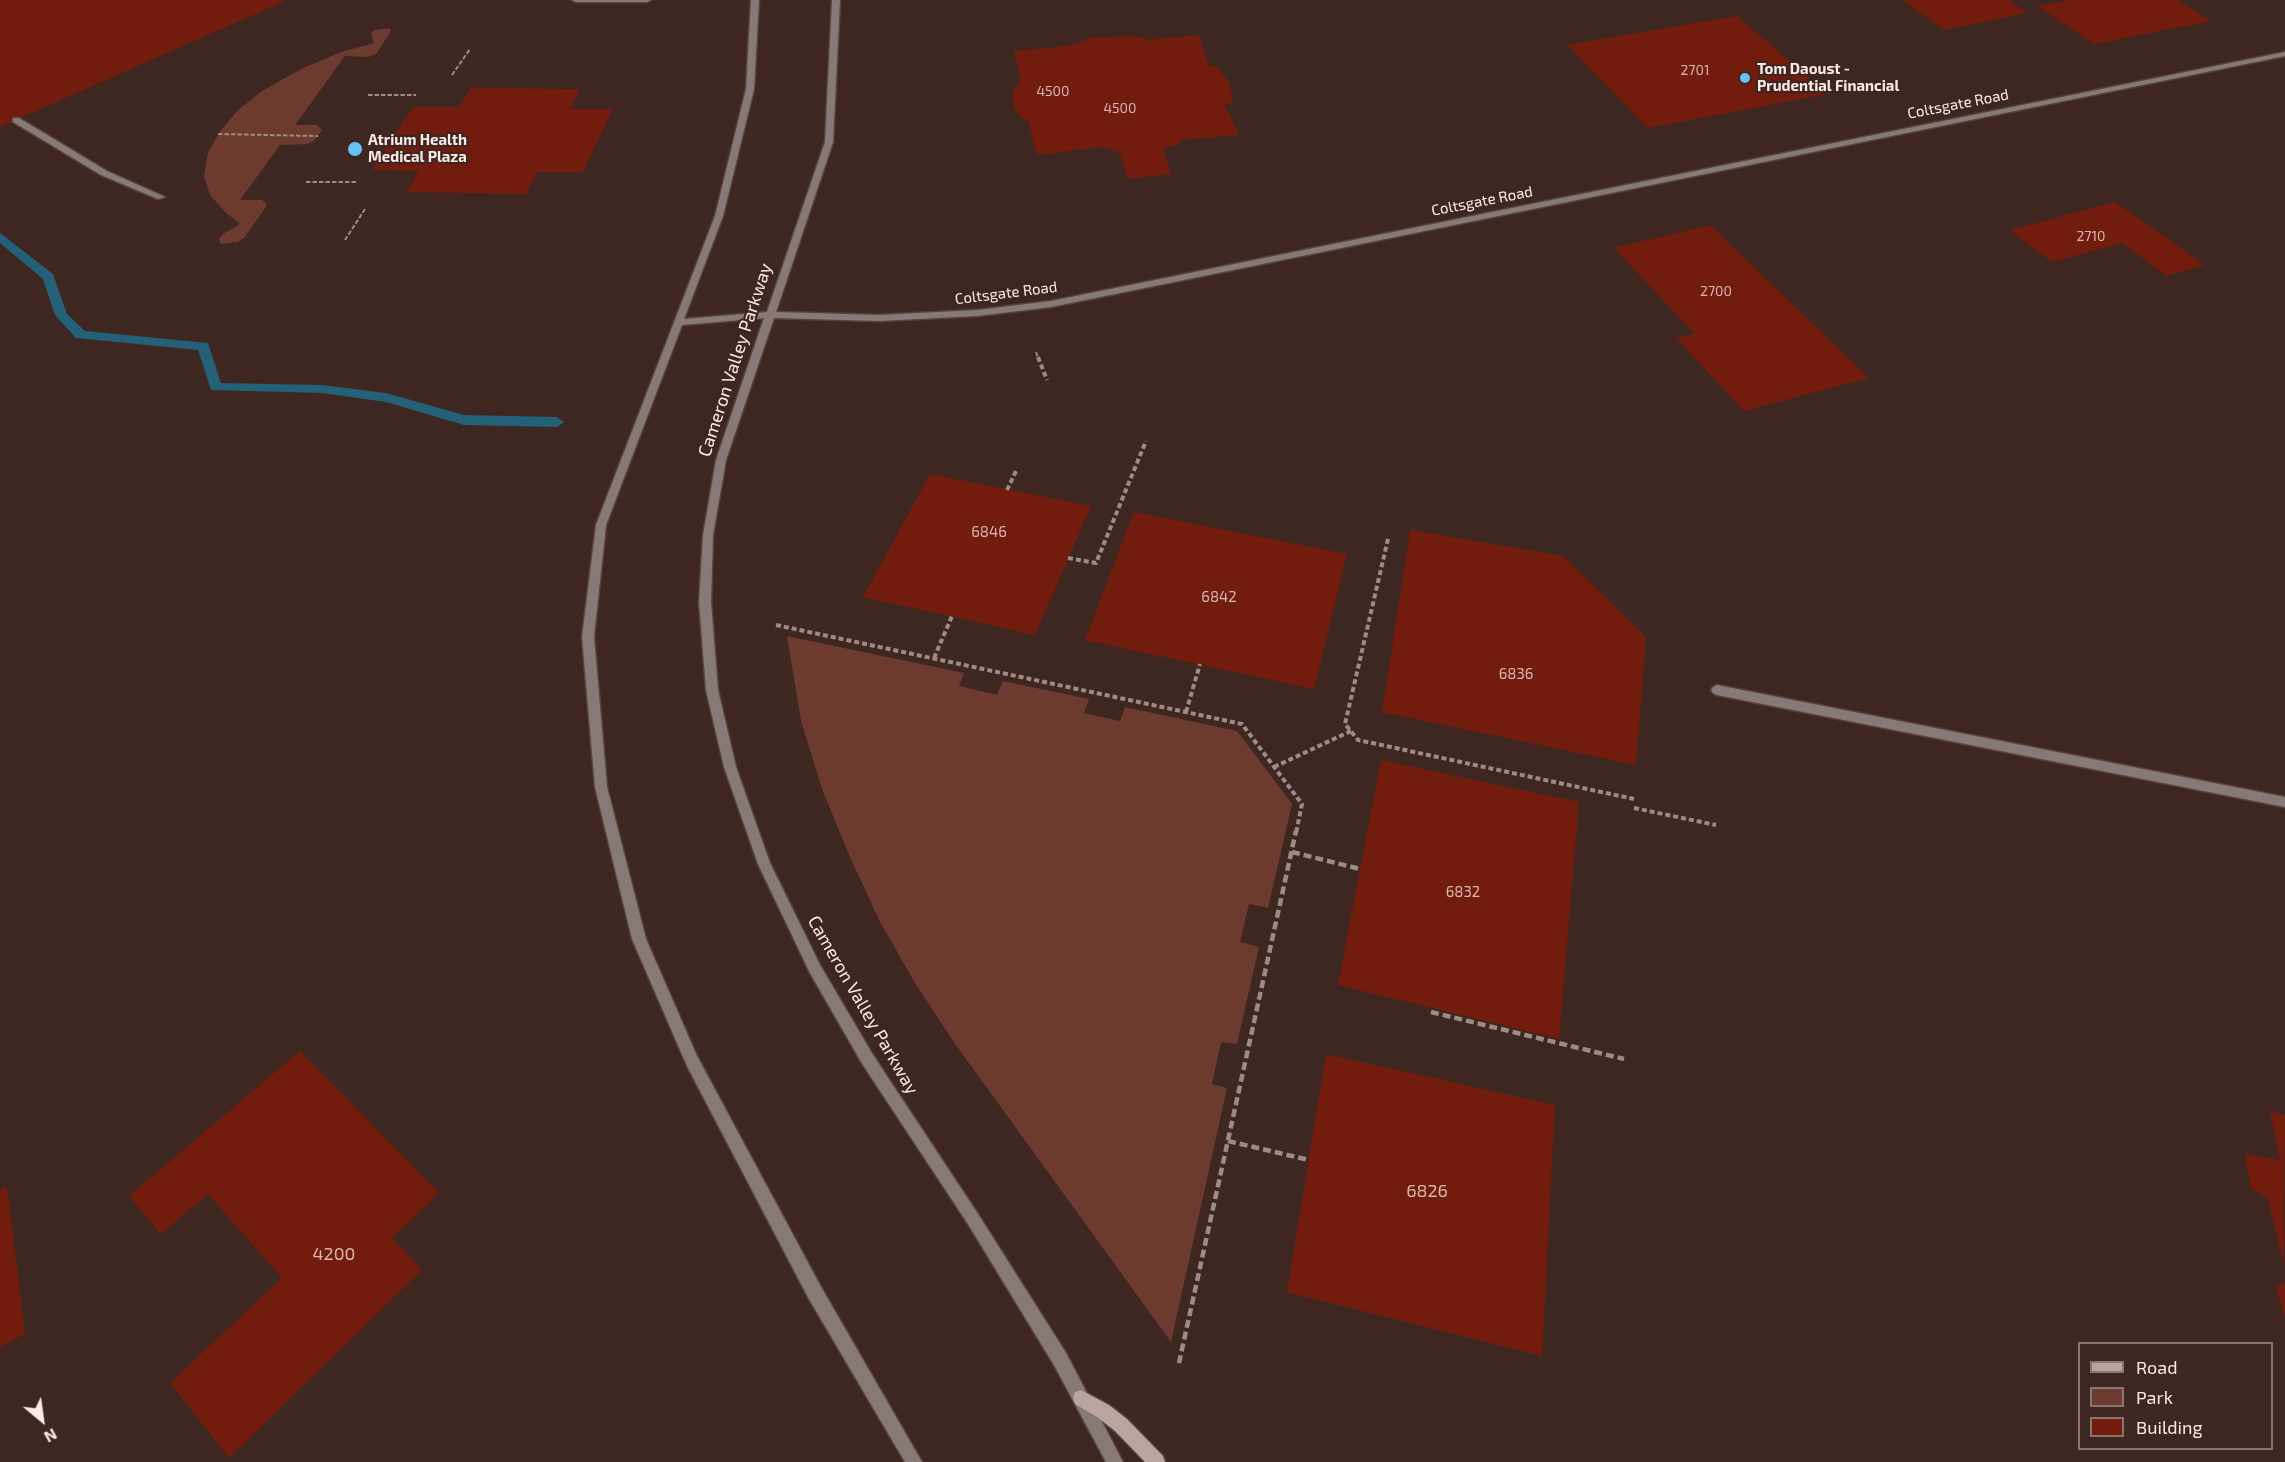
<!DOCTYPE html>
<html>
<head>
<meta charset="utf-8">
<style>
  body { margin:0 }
  #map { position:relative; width:2285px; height:1462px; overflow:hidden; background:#3e2621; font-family:"Exo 2",sans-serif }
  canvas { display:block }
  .legend { position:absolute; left:2078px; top:1342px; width:195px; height:108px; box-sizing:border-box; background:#3e2621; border:2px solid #8a7570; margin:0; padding:8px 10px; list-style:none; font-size:18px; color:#fbebe7 }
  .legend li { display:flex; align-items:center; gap:12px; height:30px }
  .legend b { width:30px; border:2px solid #8a7570 }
  .north { position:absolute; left:12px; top:1390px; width:60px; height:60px; -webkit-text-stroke:4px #3e2621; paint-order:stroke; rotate:151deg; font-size:16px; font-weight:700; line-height:24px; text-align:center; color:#fbebe7 }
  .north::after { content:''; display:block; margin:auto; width:21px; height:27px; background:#fbebe7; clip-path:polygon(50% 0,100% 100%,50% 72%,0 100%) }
</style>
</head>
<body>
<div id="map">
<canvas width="2285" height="1462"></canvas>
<ul class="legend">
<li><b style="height:8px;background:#b9a49f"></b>Road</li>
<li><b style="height:16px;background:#6c3a2f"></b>Park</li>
<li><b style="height:16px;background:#711c0d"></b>Building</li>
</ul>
<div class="north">N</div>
</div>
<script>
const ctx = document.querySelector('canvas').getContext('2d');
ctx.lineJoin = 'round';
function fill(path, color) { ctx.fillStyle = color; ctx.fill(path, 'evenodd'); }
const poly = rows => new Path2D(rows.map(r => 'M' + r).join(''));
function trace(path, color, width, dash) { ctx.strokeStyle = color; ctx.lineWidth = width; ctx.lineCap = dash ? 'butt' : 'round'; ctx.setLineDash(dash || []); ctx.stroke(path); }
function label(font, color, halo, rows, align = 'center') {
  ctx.font = font + ' "Exo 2",sans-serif'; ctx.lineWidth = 4.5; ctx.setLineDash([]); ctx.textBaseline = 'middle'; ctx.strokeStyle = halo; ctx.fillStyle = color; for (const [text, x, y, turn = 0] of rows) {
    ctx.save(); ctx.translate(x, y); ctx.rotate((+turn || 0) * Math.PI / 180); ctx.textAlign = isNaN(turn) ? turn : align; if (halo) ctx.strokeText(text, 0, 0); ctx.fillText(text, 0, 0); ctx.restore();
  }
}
fill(poly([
  [390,28,391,31,376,54,368,57,345,56,295,125,317,125,322,130,314,141,308,144,280,145,240,200,262,200,266,203,266,207,244,238,237,242,221,244,219,239,223,234,240,224,225,212,210,195,204,176,208,152,221,130,237,111,262,91,301,69,341,52,374,43,371,33,375,30],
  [787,636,964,673,959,686,997,695,1003,681,1089,699,1084,713,1120,721,1125,707,1237,731,1292,804,1268,908,1249,904,1240,942,1259,947,1237,1044,1221,1042,1212,1084,1227,1088,1171,1342,953,1041,915,983,880,922,850,857,822,789,801,721]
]), '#6c3a2f');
fill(poly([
  [0,233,53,274,67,314,85,331,208,343,221,383,322,385,386,393,464,415,557,417,564,422,557,427,464,425,386,402,322,393,211,390,198,350,76,338,55,315,43,279,0,243,0,233]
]), '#256079');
fill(poly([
  [0,0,287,0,0,127],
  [1903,0,2009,0,2027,13,1944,30],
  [2070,0,2177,0,2211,21,2094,44,2037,6],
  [1737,16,1828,94,1648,128,1567,45],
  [1199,35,1209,66,1216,66,1229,82,1232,95,1232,104,1224,104,1240,135,1180,140,1180,144,1163,149,1171,174,1128,179,1120,153,1103,147,1037,155,1029,123,1016,112,1013,103,1012,92,1021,80,1014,51,1068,46,1091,38,1128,36,1145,37,1145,40],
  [471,88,580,89,570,109,613,109,583,172,537,172,526,194,406,192,419,171,372,170,413,107,459,107],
  [2115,202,2205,265,2167,276,2122,243,2052,262,2010,230],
  [1710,225,1869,378,1744,411,1676,338,1695,334,1614,248],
  [930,474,1091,506,1035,635,863,597],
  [1134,512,1347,554,1314,689,1085,640],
  [1410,530,1563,556,1646,637,1636,765,1382,712],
  [1381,760,1579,802,1559,1039,1338,985],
  [300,1051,439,1193,392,1238,422,1270,229,1458,170,1383,282,1278,208,1194,161,1234,129,1196],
  [1326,1054,1555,1105,1542,1356,1287,1292],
  [2270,1111,2285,1115,2284,1265,2268,1199,2251,1188,2245,1154,2280,1160],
  [7,1186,25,1334,0,1347,0,1190],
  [2285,1282,2285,1314,2284,1315,2276,1287]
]), '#711c0d');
const lane = poly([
  [572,0,651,0,647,2,576,2,572,0],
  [13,118,19,118,107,171,165,197,158,199,101,175,13,122,13,118],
  [1717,685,2285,797,2285,807,1717,695,1713,693,1711,690,1713,687,1717,685]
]);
const street = poly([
  [751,0,759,0,754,89,723,216,684,319,767,312,825,142,832,0,840,0,833,142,776,312,879,315,977,310,1051,301,2285,52,2285,56,1051,307,977,316,879,321,774,318,726,460,713,535,711,602,718,690,736,767,770,863,820,965,873,1055,978,1214,1066,1353,1123,1462,1106,1462,1054,1365,968,1224,863,1065,810,973,758,864,724,767,706,690,699,602,703,535,716,460,764,318,682,325,606,525,594,637,607,787,646,939,697,1056,821,1287,922,1462,905,1462,809,1299,687,1066,632,939,595,787,582,637,596,525,715,216,746,89,751,0]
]);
const secondary = poly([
  [1081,1390,1109,1405,1127,1419,1163,1456,1165,1462,1145,1462,1115,1431,1097,1417,1075,1404,1073,1398,1075,1392,1081,1390]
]);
trace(lane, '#58423d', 3);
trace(street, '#58423d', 3);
trace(secondary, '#58423d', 3);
trace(poly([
  [452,75,470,49],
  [368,95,416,95],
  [218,134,318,136],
  [382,136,393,137],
  [306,182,356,182],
  [345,240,365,209],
  [1036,352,1038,358]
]), '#9f8b86', 2, [4.5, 2]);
trace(poly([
  [1038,357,1047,380],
  [1007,490,1017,469],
  [1388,539,1345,724,1358,740,1634,799],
  [1068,558,1096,563,1146,441],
  [776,625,1242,724,1302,804,1296,833],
  [934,658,952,616],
  [1186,712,1200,664],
  [1274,767,1351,731],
  [1634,808,1716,825]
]), '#9f8b86', 4, [5, 3]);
trace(poly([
  [1292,852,1360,869],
  [1431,1012,1624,1059],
  [1228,1141,1309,1160],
  [1179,1363,1296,831]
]), '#9f8b86', 4.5, [8, 4]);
fill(lane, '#867976');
fill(street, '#867976');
fill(secondary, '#b9a49f');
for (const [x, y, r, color] of [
  [1745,78,6,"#65c5ee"],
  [355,149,8,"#65c5ee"]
]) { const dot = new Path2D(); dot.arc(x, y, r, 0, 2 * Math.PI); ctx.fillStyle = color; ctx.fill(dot); trace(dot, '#3e2621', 2); }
label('14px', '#d8b7b0', null, [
  ["2701",1695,70],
  ["4500",1053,91],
  ["4500",1120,108],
  ["2710",2091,236],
  ["2700",1716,291]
]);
label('bold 15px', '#fbebe7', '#3e2621', [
  ["Tom Daoust -",1757,69],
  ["Prudential Financial",1757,86],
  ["Atrium Health",368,140],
  ["Medical Plaza",368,157]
], 'left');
label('15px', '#fbebe7', '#3e2621', [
  ["Coltsgate Road",1958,104,-11],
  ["Coltsgate Road",1482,201,-11],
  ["Coltsgate Road",1006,293,-7]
]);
label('15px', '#d8b7b0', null, [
  ["6846",989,532],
  ["6842",1219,597],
  ["6836",1516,674],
  ["6832",1463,892]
]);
label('18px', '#fbebe7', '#3e2621', [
  ["Cameron Valley Parkway",735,360,-72],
  ["Cameron Valley Parkway",863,1005,60]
]);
label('18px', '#d8b7b0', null, [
  ["6826",1427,1191],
  ["4200",334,1254]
]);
</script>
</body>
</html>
